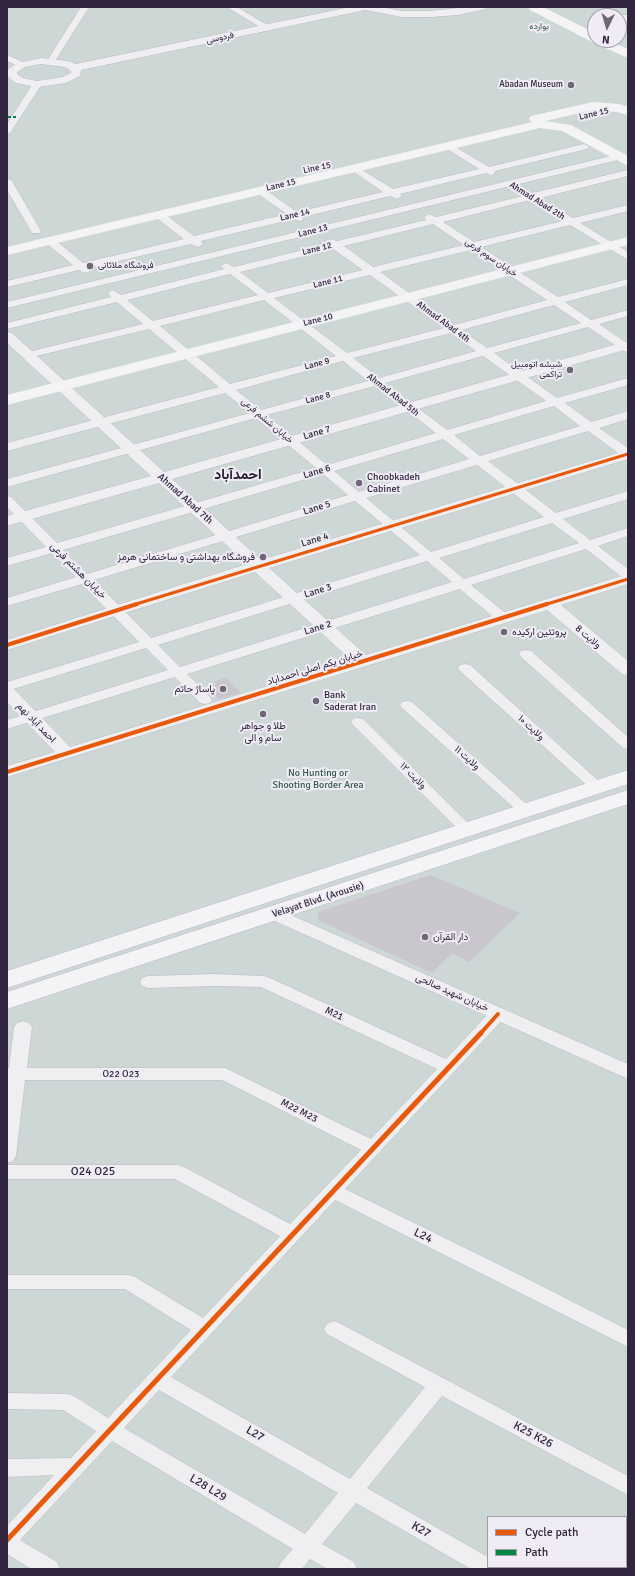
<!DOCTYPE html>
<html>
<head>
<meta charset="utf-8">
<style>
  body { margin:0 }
  #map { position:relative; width:635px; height:1576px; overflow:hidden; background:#e1dfe4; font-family:Signika,sans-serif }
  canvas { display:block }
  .frame { position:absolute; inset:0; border:8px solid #31263d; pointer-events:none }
  .legend { position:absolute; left:487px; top:1516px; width:140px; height:52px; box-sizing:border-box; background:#efecf5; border:1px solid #a39dab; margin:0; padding:5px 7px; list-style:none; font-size:12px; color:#31263d }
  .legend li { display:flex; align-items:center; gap:8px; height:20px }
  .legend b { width:20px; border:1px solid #a39dab }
  .north { position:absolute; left:587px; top:8px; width:40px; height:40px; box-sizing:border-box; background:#efecf5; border:1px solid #a39dab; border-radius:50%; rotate:185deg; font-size:11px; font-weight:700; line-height:16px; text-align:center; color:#31263d }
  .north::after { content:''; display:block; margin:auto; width:14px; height:18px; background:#6f6777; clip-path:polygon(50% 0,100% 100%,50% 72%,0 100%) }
</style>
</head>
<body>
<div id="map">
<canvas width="635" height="1576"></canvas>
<div class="frame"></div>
<ul class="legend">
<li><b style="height:5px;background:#e8590c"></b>Cycle path</li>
<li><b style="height:5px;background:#00873e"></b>Path</li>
</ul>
<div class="north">N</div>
</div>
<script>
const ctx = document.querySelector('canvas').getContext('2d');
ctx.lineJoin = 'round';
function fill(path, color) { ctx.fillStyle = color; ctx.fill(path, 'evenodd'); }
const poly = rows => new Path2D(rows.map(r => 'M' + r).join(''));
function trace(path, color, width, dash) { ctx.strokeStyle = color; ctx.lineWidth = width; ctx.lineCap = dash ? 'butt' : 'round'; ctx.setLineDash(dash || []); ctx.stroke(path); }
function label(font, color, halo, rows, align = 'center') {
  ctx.font = font + ' Signika,Vazirmatn,sans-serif'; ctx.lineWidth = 4; ctx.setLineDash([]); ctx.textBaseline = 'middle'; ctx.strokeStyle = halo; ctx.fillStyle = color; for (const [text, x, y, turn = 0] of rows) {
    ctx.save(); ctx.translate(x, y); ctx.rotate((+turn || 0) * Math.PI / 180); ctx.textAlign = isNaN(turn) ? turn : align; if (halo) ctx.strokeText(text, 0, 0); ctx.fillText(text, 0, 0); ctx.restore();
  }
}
fill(poly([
  [7,7,628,7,628,1569,7,1569],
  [595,16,619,16,619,40,595,40],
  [488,1517,626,1517,626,1567,488,1567]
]), '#cdd7d5');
fill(poly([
  [226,678,241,693,219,699,207,687,217,684,214,681],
  [430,875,520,913,469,962,452,953,432,973,318,920,318,912]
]), '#cac6cd');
const minor = poly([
  [81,7,89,7,54,63,48,63,47,61,81,7],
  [227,7,237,7,272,28,268,31,265,30,227,7],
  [619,15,628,15,628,21,619,21,619,16,617,16,619,15],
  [7,55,25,63,26,65,22,68,7,61,7,55],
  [37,81,42,84,10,133,7,134,7,124,34,82,37,81],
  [447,142,489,167,584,144,589,147,587,149,495,171,494,174,491,175,486,173,400,194,402,196,397,199,390,196,303,217,303,220,299,221,294,219,201,241,203,244,198,247,191,244,89,268,90,270,89,272,85,273,79,270,7,287,7,281,73,265,46,243,45,241,46,239,54,239,83,263,184,239,154,216,153,214,158,211,162,212,194,236,287,214,255,192,254,190,259,187,263,188,297,212,383,192,351,170,349,168,354,165,393,189,479,169,444,147,442,145,444,143,447,142],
  [619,154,622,155,624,157,622,159,7,308,7,302,619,154],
  [628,170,628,176,540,198,573,218,628,205,628,211,580,223,628,252,628,260,570,225,481,247,558,297,628,279,628,285,565,302,591,320,628,310,628,316,599,324,628,344,628,352,624,351,588,327,494,353,557,398,628,378,628,385,565,403,591,422,628,411,628,419,599,428,628,448,628,458,624,457,588,431,488,461,556,513,628,491,628,499,563,519,590,540,628,528,628,536,598,546,628,569,628,579,623,578,586,549,471,585,508,615,510,618,508,621,498,621,460,589,187,674,210,697,212,700,210,703,205,704,200,703,175,677,7,729,7,720,168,670,146,648,7,691,7,682,139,642,82,584,7,606,7,598,76,577,52,553,7,566,7,558,46,547,7,507,7,496,11,497,57,543,316,468,256,418,7,487,7,479,250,413,225,393,7,451,7,443,219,387,149,329,28,358,24,357,22,355,24,353,143,324,117,302,7,329,7,323,111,297,108,293,113,290,121,295,224,269,221,266,226,263,234,267,327,244,326,242,327,240,331,239,337,241,426,220,424,217,429,214,436,217,523,196,522,194,523,192,527,191,533,193,628,170],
  [530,200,563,221,474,242,443,222,530,200],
  [433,224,464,245,373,267,344,246,433,224],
  [333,249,363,270,268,293,240,272,333,249],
  [471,250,547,300,454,325,380,272,471,250],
  [230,274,258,295,153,321,127,300,230,274],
  [370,275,444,328,347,353,274,298,370,275],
  [264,300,336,356,230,384,160,326,264,300],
  [554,305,581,323,487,348,461,330,554,305],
  [451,333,476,351,379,378,353,358,451,333],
  [483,356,546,401,447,430,385,383,483,356],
  [343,361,368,381,261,410,236,390,343,361],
  [375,386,436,433,327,465,267,415,375,386],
  [554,406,580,426,480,456,454,435,554,406],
  [443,439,469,459,359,492,334,471,443,439],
  [477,465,544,517,431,552,366,498,477,465],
  [323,474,348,495,87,574,63,550,323,474],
  [355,501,420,555,151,638,94,580,355,501],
  [552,523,579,543,464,579,439,558,552,523],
  [427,561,452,582,180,667,158,645,427,561],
  [7,178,12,181,41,231,40,233,32,233,31,231,7,190,7,178],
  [526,650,531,651,628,737,628,749,623,748,521,657,519,654,521,651,526,650],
  [465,664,470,665,602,784,604,787,602,790,597,792,592,790,460,671,458,668,460,665,465,664],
  [407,701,412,702,531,808,534,811,531,814,526,816,521,814,402,708,400,705,402,702,407,701],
  [358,718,363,719,472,827,475,830,472,833,467,835,462,833,353,725,351,722,353,719,358,718],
  [215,974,264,976,270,978,446,1059,492,1010,498,1008,504,1010,506,1014,504,1018,345,1189,520,1275,628,1330,628,1347,335,1200,171,1377,350,1479,425,1387,327,1334,324,1329,327,1324,334,1321,341,1324,628,1476,628,1495,442,1396,367,1488,488,1557,488,1567,500,1567,501,1569,471,1569,356,1503,322,1544,354,1562,357,1569,327,1569,310,1559,302,1569,278,1569,281,1562,293,1549,112,1441,20,1540,57,1562,60,1569,31,1569,7,1554,7,1526,54,1475,7,1477,7,1459,71,1458,96,1431,63,1410,7,1409,7,1393,67,1394,74,1396,108,1418,191,1330,125,1289,7,1289,7,1275,128,1275,135,1277,203,1318,280,1236,175,1179,7,1179,7,1165,178,1165,184,1167,290,1224,361,1150,222,1080,25,1080,16,1156,13,1161,7,1163,7,1068,9,1068,14,1027,17,1023,23,1021,29,1023,32,1027,27,1068,225,1068,371,1139,437,1069,261,987,215,986,148,988,142,986,140,982,142,978,148,976,215,974],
  [159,1390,338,1493,305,1534,124,1428,159,1390]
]);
const tertiary = poly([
  [350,7,381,7,402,11,431,11,467,7,487,7,486,9,458,15,431,17,402,17,365,10,81,70,80,76,66,83,37,87,16,83,7,76,8,69,18,63,41,58,68,61,76,64,350,7],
  [41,64,65,67,71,71,71,73,63,77,37,81,23,78,17,74,17,72,25,67,41,64],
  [7,332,12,333,164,472,628,341,628,349,172,479,261,560,628,450,628,459,269,568,366,655,628,574,628,584,561,605,628,661,628,675,622,674,547,610,7,777,7,766,55,752,7,702,7,687,13,688,70,747,351,660,255,572,7,650,7,640,247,564,159,483,7,526,7,516,151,476,7,343,7,332],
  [275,908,628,1064,628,1079,268,918,265,914,268,910,275,908]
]);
const primary = poly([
  [628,770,628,784,7,988,7,971,628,770],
  [628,790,628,804,7,1009,7,992,628,790]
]);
trace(minor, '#bebcc1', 1);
trace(tertiary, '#bebcc1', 1);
trace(primary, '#bebbc2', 1);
fill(minor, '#efeef1');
fill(tertiary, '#efeef1');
fill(poly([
  [528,7,543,7,595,33,595,40,608,40,628,49,628,58,594,43,530,10,528,7],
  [593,102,619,104,628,107,628,115,617,112,593,110,545,121,571,125,628,156,628,166,562,131,540,128,7,255,7,247,532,122,529,119,531,116,593,102],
  [628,237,628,245,7,405,7,395,628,237]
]), '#f4f3f5');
fill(primary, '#f4f3f5');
trace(poly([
  [7,117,16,117]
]), '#00873e', 2, [4, 2]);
trace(poly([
  [133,605,628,454],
  [544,605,628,579]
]), '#e8590c', 3);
trace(poly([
  [7,645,137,604],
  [7,772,547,604],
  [480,1034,498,1014]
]), '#e8590c', 4);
trace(poly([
  [7,1540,481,1033]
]), '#e8590c', 5);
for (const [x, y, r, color] of [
  [571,85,4,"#6f6777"],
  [90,266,4,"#6f6777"],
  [570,370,4,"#6f6777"],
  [359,483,4,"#6f6777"],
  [263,557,4,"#6f6777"],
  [504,632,4,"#6f6777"],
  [223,689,4,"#6f6777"],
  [316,701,4,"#6f6777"],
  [263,714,4,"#6f6777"],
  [425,937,4,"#6f6777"]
]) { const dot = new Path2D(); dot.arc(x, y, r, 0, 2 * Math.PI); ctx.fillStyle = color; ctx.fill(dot); trace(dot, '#efecf5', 1.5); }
label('9px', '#33594c', '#efecf5', [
  ["بوارده",539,27]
]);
label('9px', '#31263d', '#efecf5', [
  ["فردوسی",220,38,-12],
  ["Lane 15",594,114,-13],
  ["Line 15",317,168,-12],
  ["Lane 15",281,185,-13],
  ["Ahmad Abad 2th",537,201,32],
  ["Lane 14",295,215,-13],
  ["Lane 13",313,231,-14],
  ["Lane 12",317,249,-14],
  ["خیابان سوم فرعی",491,258,34],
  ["Lane 11",328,282,-14],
  ["Lane 10",318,320,-14],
  ["Ahmad Abad 4th",443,322,36],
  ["Lane 9",317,364,-15],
  ["Ahmad Abad 5th",393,395,38],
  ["Lane 8",318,398,-15],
  ["خیابان ششم فرعی",267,421,40]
]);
label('9px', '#31263d', '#efecf5', [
  ["Abadan Museum",563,85],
  ["فروشگاه ملاثانی",98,266,"left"],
  ["شیشه اتومبیل",562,365],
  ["تراکمی",562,375]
], 'right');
label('10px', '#31263d', '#efecf5', [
  ["Lane 7",317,433,-16],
  ["Lane 6",317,472,-16],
  ["Ahmad Abad 7th",185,499,42],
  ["Lane 5",317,508,-17],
  ["Lane 4",315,540,-17],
  ["خیابان هشتم فرعی",78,571,45],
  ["Lane 3",318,591,-17],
  ["Lane 2",318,628,-17],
  ["ولایت 8",588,637,40],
  ["خیابان یکم اصلی احمداباد",315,668,-17],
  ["احمد آباد نهم",36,723,46],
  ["ولایت ۱۰",531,728,42],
  ["ولایت ۱۱",467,758,42],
  ["ولایت ۱۲",413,776,45],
  ["Velayat Blvd. (Arousie)",318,900,-18],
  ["خیابان شهید صالحی",452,993,24],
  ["M21",334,1014,25],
  ["O22 O23",121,1074],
  ["M22 M23",299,1111,27]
]);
label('10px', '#31263d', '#efecf5', [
  ["Choobkadeh",367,477],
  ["Cabinet",367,489],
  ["فروشگاه بهداشتی و ساختمانی هرمز",255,557,"right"],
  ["پروتئین ارکیده",512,632],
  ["پاساژ حاتم",215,689,"right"],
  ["Bank",324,695],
  ["Saderat Iran",324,707],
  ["طلا و جواهر",263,726,"center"],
  ["سام و الی",263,738,"center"],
  ["دار القرآن",433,937]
], 'left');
label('10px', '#33594c', '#efecf5', [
  ["No Hunting or",318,773],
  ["Shooting Border Area",318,785]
]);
label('12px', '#31263d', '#efecf5', [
  ["O24 O25",93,1172],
  ["L24",423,1236,26],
  ["L27",255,1434,30],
  ["K25 K26",533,1435,28],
  ["L28 L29",208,1488,31],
  ["K27",421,1530,30]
]);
label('bold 14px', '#23182e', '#efecf5', [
  ["احمدآباد",238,475]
]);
</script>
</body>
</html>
